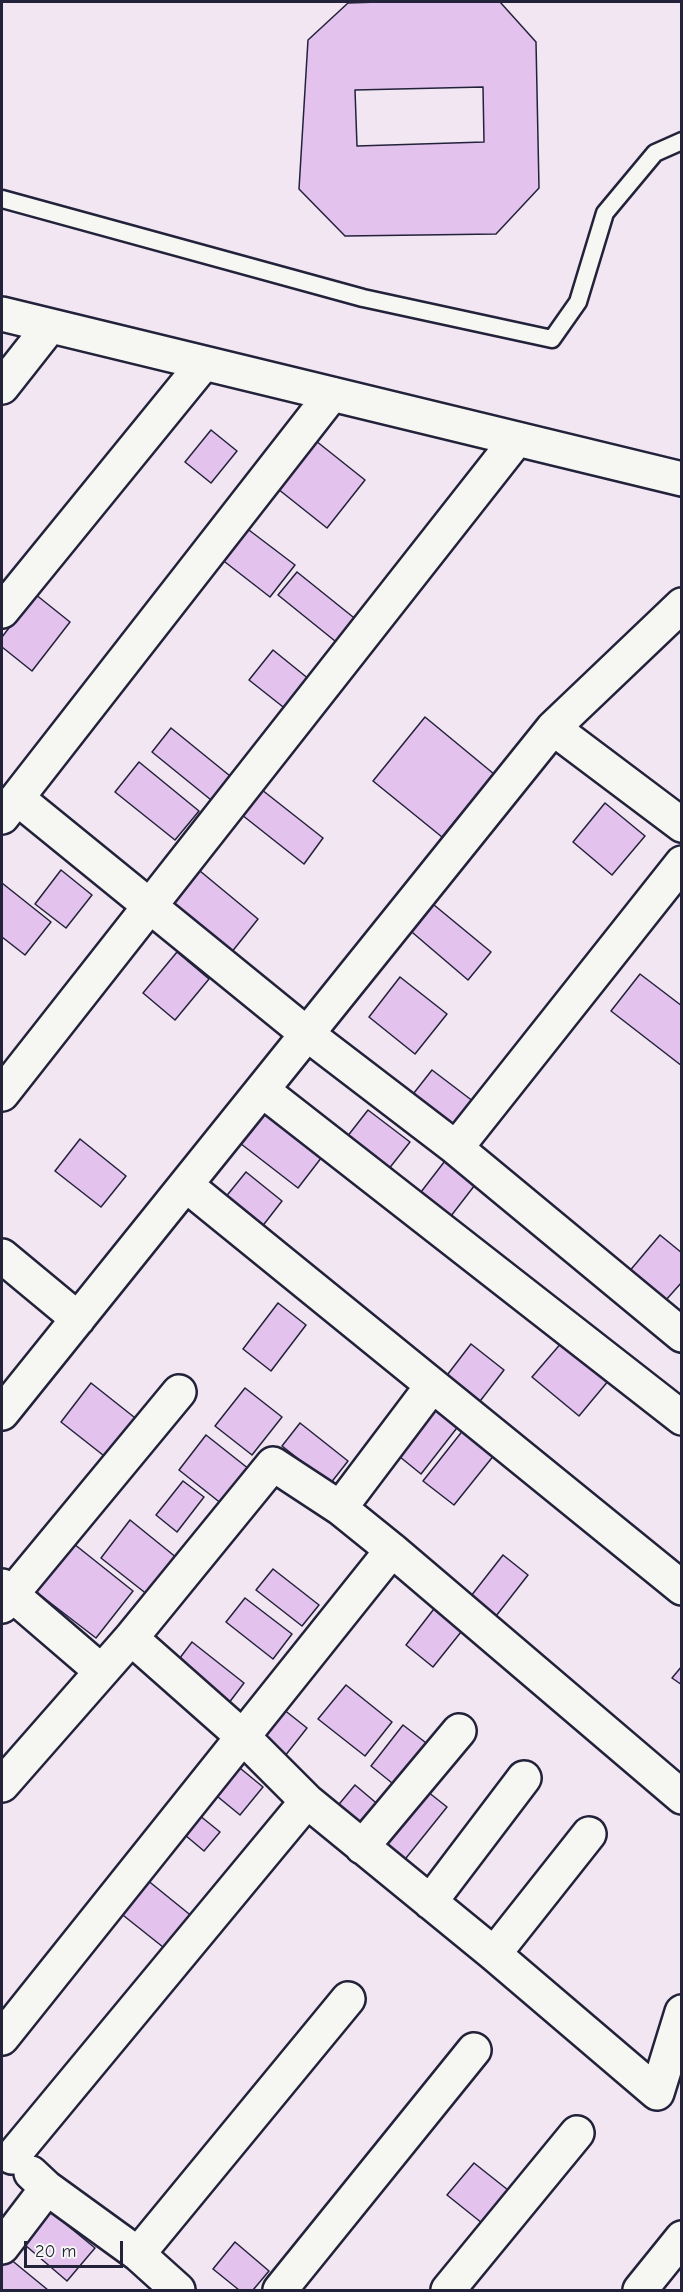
<!DOCTYPE html>
<html>
<head>
<meta charset="utf-8">
<style>
  body { margin:0 }
  #map { position:relative; width:683px; height:2292px; overflow:hidden; background:#f1e6f1; font-family:"Comic Neue",sans-serif }
  canvas { display:block }
  .frame { position:absolute; inset:0; border:3px solid #22223b; pointer-events:none }
  .scale { position:absolute; left:24px; top:2241px; width:99px; height:27px; box-sizing:border-box; border:3px solid #22223b; border-top:0; padding-left:8px; font-size:18px; line-height:21px; white-space:nowrap; color:#22223b; -webkit-text-stroke:4px #f6f6f2; paint-order:stroke }
</style>
</head>
<body>
<div id="map">
<canvas width="683" height="2292"></canvas>
<div class="frame"></div>
<div class="scale">20 m</div>
</div>
<script>
const ctx = document.querySelector('canvas').getContext('2d');
ctx.lineJoin = 'round';
function fill(path, color) { ctx.fillStyle = color; ctx.fill(path, 'evenodd'); }
const poly = rows => new Path2D(rows.map(r => 'M' + r).join(''));
function trace(path, color, width, dash) { ctx.strokeStyle = color; ctx.lineWidth = width; ctx.lineCap = dash ? 'butt' : 'round'; ctx.setLineDash(dash || []); ctx.stroke(path); }
const building = poly([
  [378,2,500,2,536,42,539,188,496,234,345,236,299,189,308,40,348,3,378,2],
  [483,87,484,142,357,146,355,90,483,87],
  [211,430,237,451,211,483,185,462,211,430],
  [311,437,365,480,327,528,273,485,311,437],
  [241,524,295,565,270,597,216,555,241,524],
  [297,572,358,621,340,645,278,595,297,572],
  [35,594,70,622,32,671,2,647,2,637,35,594],
  [273,650,315,684,292,714,249,680,273,650],
  [425,717,494,774,442,837,373,781,425,717],
  [171,728,235,780,216,804,152,752,171,728],
  [139,762,199,811,175,840,115,792,139,762],
  [257,786,323,838,304,864,237,811,257,786],
  [605,803,645,836,612,875,573,842,605,803],
  [61,870,92,895,66,928,35,904,61,870],
  [200,871,258,919,227,958,169,909,200,871],
  [2,883,51,922,25,955,2,937,2,883],
  [428,900,491,952,468,980,406,927,428,900],
  [177,952,209,979,175,1020,143,993,177,952],
  [640,974,682,1006,682,1066,611,1011,640,974],
  [400,977,447,1014,415,1054,369,1017,400,977],
  [432,1070,478,1105,455,1134,410,1098,432,1070],
  [264,1105,325,1153,298,1188,236,1140,264,1105],
  [368,1110,410,1142,384,1175,343,1142,368,1110],
  [80,1139,126,1176,101,1207,55,1171,80,1139],
  [448,1157,478,1181,444,1225,414,1201,448,1157],
  [246,1172,282,1201,261,1228,224,1199,246,1172],
  [660,1235,682,1253,682,1282,657,1310,622,1280,660,1235],
  [278,1303,306,1325,271,1371,243,1349,278,1303],
  [563,1341,609,1380,579,1416,532,1377,563,1341],
  [471,1344,504,1370,474,1409,441,1383,471,1344],
  [91,1383,139,1421,108,1459,61,1422,91,1383],
  [245,1388,282,1417,252,1455,215,1426,245,1388],
  [428,1399,460,1424,421,1474,389,1448,428,1399],
  [300,1423,348,1461,330,1484,282,1446,300,1423],
  [464,1429,495,1454,454,1505,423,1481,464,1429],
  [206,1435,254,1473,227,1508,179,1470,206,1435],
  [183,1481,204,1497,177,1532,156,1515,183,1481],
  [130,1520,177,1558,148,1595,101,1558,130,1520],
  [69,1540,133,1591,96,1638,31,1588,69,1540],
  [503,1555,528,1575,496,1616,471,1596,503,1555],
  [273,1569,319,1605,302,1626,256,1590,273,1569],
  [245,1598,292,1634,273,1659,226,1622,245,1598],
  [437,1605,465,1627,433,1667,406,1645,437,1605],
  [192,1642,244,1683,222,1712,170,1671,192,1642],
  [682,1666,682,1685,672,1678,682,1666],
  [346,1685,392,1722,365,1756,318,1719,346,1685],
  [278,1705,307,1728,281,1761,252,1738,278,1705],
  [403,1725,430,1746,397,1787,371,1766,403,1725],
  [235,1764,263,1787,240,1815,212,1792,235,1764],
  [355,1785,381,1807,362,1831,335,1809,355,1785],
  [423,1788,447,1807,402,1863,378,1843,423,1788],
  [194,1811,220,1832,204,1851,179,1830,194,1811],
  [141,1875,199,1922,173,1955,114,1908,141,1875],
  [474,2163,508,2190,482,2223,447,2195,474,2163],
  [45,2207,95,2248,67,2281,18,2239,45,2207],
  [235,2242,269,2271,253,2290,239,2290,213,2269,235,2242],
  [4,2254,48,2290,2,2290,2,2256,4,2254]
]);
fill(building, '#e4c2ee');
trace(building, '#22223b', 1.5);
const lane = poly([
  [2,199,363,298,552,339,578,302,605,213,655,153,682,141]
]);
const street = poly([
  [2,314,682,479],
  [2,387,50,326],
  [2,611,204,363],
  [553,728,682,825],
  [17,798,307,1034,456,1148,682,1335],
  [2,817,332,394],
  [262,1090,682,1418],
  [2,1094,517,439],
  [456,1148,682,863],
  [186,1185,682,1588],
  [2,1256,78,1319],
  [2,1413,553,728,682,605],
  [340,1508,432,1386],
  [2,1586,101,1671],
  [2,1606,179,1392],
  [131,1638,243,1737,307,1801,494,1954,657,2093,682,2012],
  [2,1785,131,1638,273,1464,340,1508,392,1550,682,1797],
  [362,1847,459,1731],
  [430,1902,524,1778],
  [494,1954,589,1834],
  [2,2038,392,1550],
  [12,2157,307,1801],
  [47,2188,138,2254,178,2290],
  [2,2247,47,2188,31,2173],
  [138,2254,348,1999],
  [280,2290,474,2050],
  [448,2290,577,2133],
  [640,2290,682,2238]
]);
trace(lane, '#22223b', 21);
trace(street, '#22223b', 38);
trace(lane, '#f6f6f2', 16);
trace(street, '#f6f6f2', 33);
</script>
</body>
</html>
